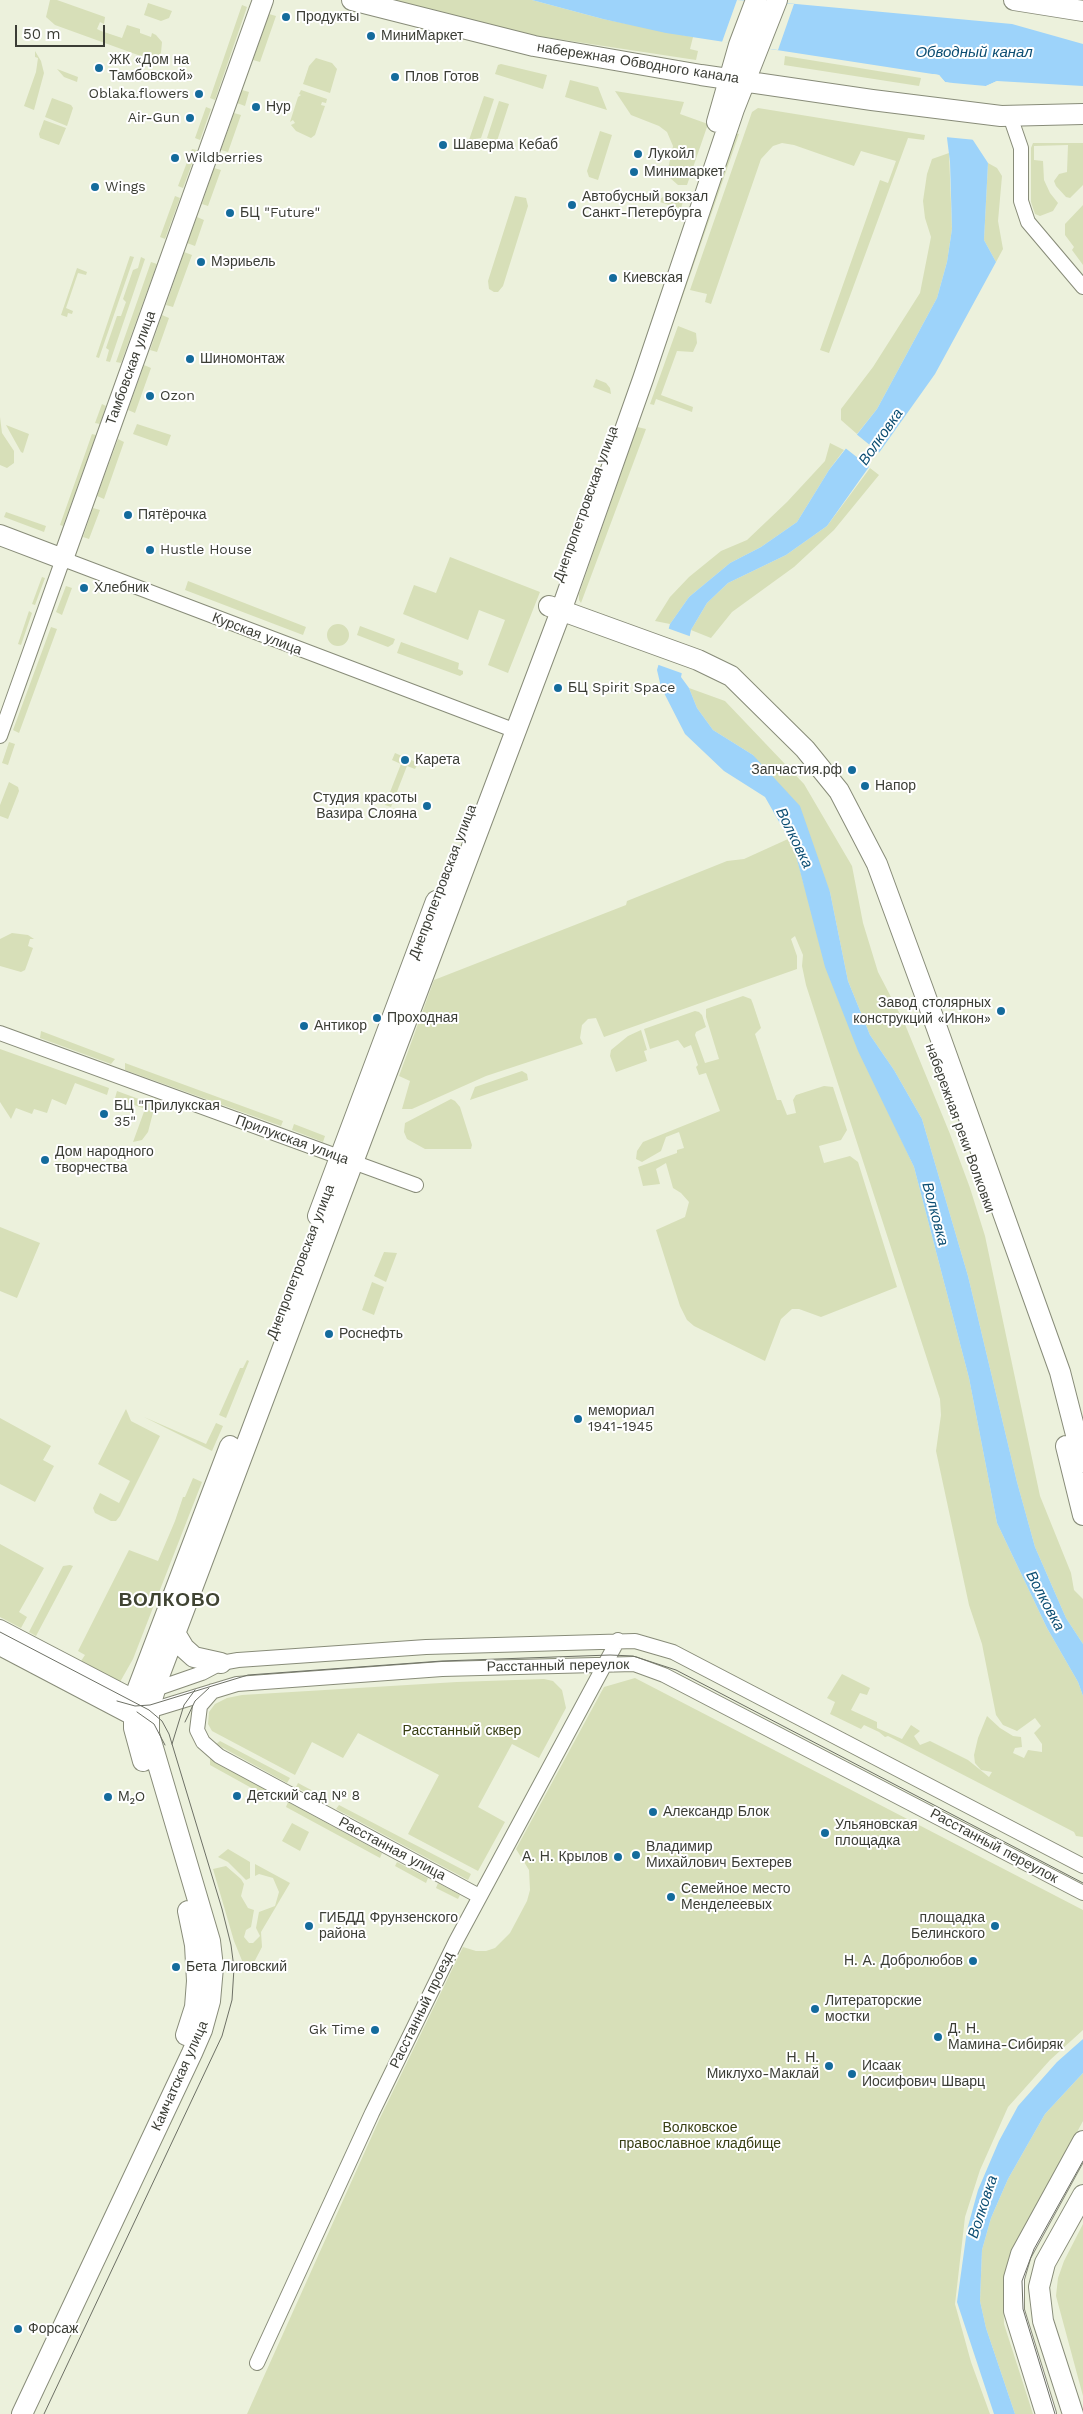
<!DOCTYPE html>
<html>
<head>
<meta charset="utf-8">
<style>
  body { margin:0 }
  #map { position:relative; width:1083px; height:2414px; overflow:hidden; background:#ecf1dc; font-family:"Work Sans",sans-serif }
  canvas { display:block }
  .scale { position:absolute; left:15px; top:25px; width:90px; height:22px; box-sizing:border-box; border:2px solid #3b3d35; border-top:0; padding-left:6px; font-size:15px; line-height:18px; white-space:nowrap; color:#3b3d35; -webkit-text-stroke:4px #fff; paint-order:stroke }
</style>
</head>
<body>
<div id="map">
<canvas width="1083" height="2414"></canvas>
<div class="scale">50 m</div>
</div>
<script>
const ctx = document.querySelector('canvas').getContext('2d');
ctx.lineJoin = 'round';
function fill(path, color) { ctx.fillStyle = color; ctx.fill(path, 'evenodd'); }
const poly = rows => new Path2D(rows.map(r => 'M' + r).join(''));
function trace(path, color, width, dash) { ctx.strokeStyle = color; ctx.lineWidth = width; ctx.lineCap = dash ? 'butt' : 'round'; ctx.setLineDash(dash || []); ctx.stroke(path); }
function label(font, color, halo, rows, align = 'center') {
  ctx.font = font + ' "Work Sans",sans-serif'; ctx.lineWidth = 4; ctx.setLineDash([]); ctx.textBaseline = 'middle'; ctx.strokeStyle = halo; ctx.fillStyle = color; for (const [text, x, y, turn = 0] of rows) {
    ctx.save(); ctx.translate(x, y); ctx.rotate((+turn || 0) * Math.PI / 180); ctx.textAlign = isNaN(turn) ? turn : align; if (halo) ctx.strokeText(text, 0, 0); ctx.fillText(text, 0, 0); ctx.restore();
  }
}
fill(poly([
  [50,0,57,0,105,17,104,24,100,22,97,29,101,31,122,38,127,25,140,29,140,33,151,37,152,33,156,35,162,42,161,53,155,59,149,59,55,25,46,17],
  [391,0,532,0,603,19,693,37,690,49,698,51,696,60,518,33],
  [148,3,172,11,169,18,161,21,144,15],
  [242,5,247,7,215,100,210,98],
  [269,14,276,16,260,62,253,60],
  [35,51,41,61,44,73,34,110,24,106,36,72,38,58,35,57],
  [785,56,921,78,919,86,784,65],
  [316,58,332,63,337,69,330,93,303,84,309,66],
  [501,64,547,75,543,89,495,74,498,65],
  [57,69,78,77,77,82,64,77],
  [570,80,598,87,607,110,565,97],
  [242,90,249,92,245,106,237,103],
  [301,90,327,99,326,103,322,102,321,105,325,106,315,135,311,138,296,131,291,125,295,123,293,120,290,122,298,97,301,95,299,94],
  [615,91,684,102,680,114,708,124,687,185,678,185,669,177,668,169,673,146,667,132,659,126,631,115],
  [484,96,494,99,481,138,469,140],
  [52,98,71,105,73,108,67,126,45,117],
  [499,101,509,104,497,141,487,138],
  [206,107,211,109,200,140,195,138],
  [758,108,925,135,924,140,908,138,829,353,820,350,880,180,888,183,896,161,861,151,854,166,794,145,782,143,773,146,761,159,711,304,705,302,707,294,690,290,752,112],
  [234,113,241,115,228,152,221,150],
  [44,120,66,128,59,145,40,138,39,134],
  [600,131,612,135,598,180,589,177,587,171],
  [734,133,739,134,677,313,675,311],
  [1033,143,1083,143,1083,185,1070,198,1066,197,1056,186,1054,181,1059,174,1067,172,1068,145,1034,146,1034,160,1043,161,1044,180,1050,193,1058,203,1053,211,1040,216,1035,214,1031,202,1031,148],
  [192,149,197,150,183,188,178,186],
  [949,153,952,229,947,262,937,298,877,409,857,434,841,420,841,409,873,367,920,293,931,237,925,218,923,201,927,174,932,159],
  [988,163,997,168,1002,176,998,221,1003,249,996,262,984,240],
  [214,168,221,170,208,206,202,204],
  [175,196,180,198,165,239,160,237],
  [515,196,526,198,528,206,503,286,498,292,494,292,489,289,488,281],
  [674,196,683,201,681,209,657,201,663,197],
  [1083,205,1083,265,1072,250,1074,247,1065,235,1065,224],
  [197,217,204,220,195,246,187,243],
  [184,252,192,255,173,307,166,305],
  [130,256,134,257,99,358,96,357],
  [141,257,145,259,110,362,106,361,109,350,106,348,117,316,121,316,126,302,123,299,133,270,138,268],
  [151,262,157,264,121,363,116,362],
  [77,268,87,272,86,275,78,273,66,308,73,311,72,314,68,313,67,317,61,315],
  [162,315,169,318,157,352,150,350],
  [678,326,696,333,697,343,693,352,677,351,661,395,693,407,692,412,656,399,654,405,650,404],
  [144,365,151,368,135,413,128,410],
  [596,379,606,383,610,388,611,394,593,387],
  [102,404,106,406,100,424,95,423],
  [0,417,2,433,14,451,14,463,7,468,0,465],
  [137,424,171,435,167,446,133,434],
  [6,425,29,434,23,453,21,452],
  [637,427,646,429,581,603,579,600,579,594],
  [92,434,96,435,63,526,60,525],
  [118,439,124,442,104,499,97,496],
  [830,443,844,450,829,470,797,522,761,547,730,563,689,597,670,624,655,621,670,597,689,577,721,551,747,540,787,502,825,461],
  [870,468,879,475,834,530,794,567,732,612,711,638,691,630,707,603,728,583,786,555,827,526],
  [93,508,100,510,89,539,83,537],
  [6,512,46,526,44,532,4,517],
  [450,557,540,592,508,673,488,665,505,620,479,610,468,640,403,614,414,585,436,593],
  [42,577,45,578,35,605,32,604],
  [188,581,306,627,303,635,185,590],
  [66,586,72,588,62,615,56,612],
  [29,611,32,613,21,645,18,644],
  '327 635a11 11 0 1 1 22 0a11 11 0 1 1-22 0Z',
  [360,626,395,639,393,644,388,647,357,635],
  [51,627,57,629,19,733,13,730],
  [401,642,459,663,458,669,463,671,463,674,460,676,397,653],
  [689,688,725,701,804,784,852,866,863,923,878,972,904,1022,950,1134,970,1188,985,1236,1040,1496,1071,1573,1074,1590,1083,1599,1083,1644,1066,1618,1035,1547,1017,1482,968,1276,922,1119,894,1070,870,1035,848,981,830,892,753,755,713,730,697,708],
  [9,742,15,744,8,765,2,763],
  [395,753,418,763,415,769,407,766,391,807,385,805,401,764,392,760],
  [9,782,18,787,19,791,8,819,0,816,0,805],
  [788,839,794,848,804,885,887,1109,914,1167,969,1378,997,1523,1047,1628,1078,1682,1083,1696,1083,1837,1076,1836,1074,1832,888,1736,885,1737,879,1732,864,1725,861,1729,830,1714,835,1702,827,1698,842,1674,870,1688,867,1695,860,1693,851,1710,877,1722,877,1728,902,1739,911,1725,920,1731,914,1736,920,1745,930,1741,968,1760,989,1777,992,1772,981,1770,975,1763,974,1755,978,1738,987,1716,1000,1728,1013,1736,1021,1737,1022,1747,1015,1748,1013,1753,1024,1758,1028,1750,1042,1752,1042,1744,1034,1733,1041,1726,1035,1718,1017,1731,1003,1725,996,1715,982,1644,969,1605,936,1451,941,1415,940,1399,806,985,802,966,803,955,795,936,791,939,797,956,797,969,604,1037,596,1018,588,1019,582,1025,580,1038,583,1044,486,1076,412,1109,402,1109,410,1081,399,1076,434,980,626,905,627,901,727,861,744,859],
  [12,933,28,935,34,939,30,939,28,946,33,948,25,970,21,972,0,966,0,939],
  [743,996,751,999,753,1004,761,1028,755,1034,777,1100,781,1100,787,1115,796,1113,793,1100,796,1095,824,1086,833,1087,847,1130,841,1140,819,1146,824,1163,850,1156,858,1162,897,1287,821,1317,799,1309,792,1309,781,1319,765,1361,694,1326,687,1320,680,1306,656,1230,685,1217,689,1202,681,1193,673,1188,666,1163,656,1169,660,1184,643,1186,638,1167,677,1153,677,1150,684,1148,679,1132,666,1137,661,1151,642,1162,636,1159,637,1151,643,1142,720,1111,706,1073,699,1075,696,1067,698,1065,691,1045,684,1048,678,1040,650,1049,644,1029,695,1011,699,1012,702,1015,706,1027,696,1032,695,1035,705,1063,719,1059,706,1017,706,1009],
  [641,1030,647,1050,644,1051,647,1061,616,1072,610,1056,611,1050,628,1036],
  [41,1031,115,1059,111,1064,40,1038],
  [0,1049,109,1088,107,1095,75,1083,66,1105,52,1099,47,1113,34,1109,32,1114,16,1108,11,1119,0,1102],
  [125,1063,283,1121,281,1126,125,1070],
  [522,1071,527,1074,528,1080,470,1100,475,1087],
  [117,1091,155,1105,148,1132,142,1140,133,1142,145,1109,115,1098],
  [451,1099,455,1101,460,1107,472,1145,471,1149,425,1149,407,1139,404,1132,405,1123],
  [294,1124,325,1136,323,1142,292,1130],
  [0,1227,40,1243,17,1298,0,1291],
  [384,1252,397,1253,386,1282,374,1276],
  [372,1282,384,1287,374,1315,362,1310],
  [247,1360,249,1361,226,1418,219,1415,240,1368,243,1368],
  [126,1409,131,1421,160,1436,120,1516,116,1521,111,1521,95,1513,93,1508,100,1493,119,1503,130,1481,98,1464],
  [144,1417,206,1444,216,1423,223,1426,212,1451],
  [0,1418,51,1446,43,1460,54,1466,35,1502,0,1484],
  [193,1478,202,1482,133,1659,120,1682,81,1661,85,1655,78,1651,129,1550,158,1561,175,1521,183,1497,185,1497],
  [0,1544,44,1568,19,1612,27,1617,21,1628,0,1617],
  [70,1565,73,1566,36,1636,29,1632,63,1566],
  [635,1678,1083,1910,1083,2030,1050,2060,1008,2107,980,2170,965,2217,955,2304,971,2362,990,2414,247,2414,380,2118,463,1947,476,1951,486,1951,495,1948,510,1933,527,1901,530,1890,529,1870,516,1849,604,1687],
  [544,1679,553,1681,562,1690,566,1708,539,1758,512,1744,478,1807,505,1822,478,1871,408,1834,439,1775,358,1733,343,1758,312,1742,295,1775,212,1731,208,1724,209,1712,215,1704,227,1698,242,1695,457,1682],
  [220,1741,290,1778,287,1783,216,1744],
  [210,1758,278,1797,275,1801,210,1765],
  [298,1783,328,1799,326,1804,296,1787],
  [288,1802,382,1853,380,1858,286,1807],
  [339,1805,471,1874,468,1880,336,1809],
  [292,1823,309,1832,300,1851,282,1841],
  [228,1849,250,1862,250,1878,246,1880,228,1862,218,1857],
  [397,1862,428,1878,426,1883,395,1866],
  [255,1864,290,1883,261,1932,262,1947,251,1968,243,1963,234,1941,213,1869,226,1866,241,1879,244,1884,241,1896,248,1908,254,1910,251,1927,246,1930,244,1937,249,1943,253,1943,260,1936,256,1928,259,1912,275,1906,279,1892,273,1878,259,1874,255,1876],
  [438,1883,460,1895,458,1899,436,1888],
  [1083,2073,1083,2121,1034,2212,1005,2273,1003,2291,1004,2324,1033,2414,1015,2414,986,2328,980,2301,982,2250,991,2218,1008,2179,1045,2114],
  [1083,2224,1083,2396,1056,2296,1058,2278,1064,2261]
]), '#d7dfb8');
fill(poly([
  [532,0,753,0,1012,24,1083,44,1083,86,997,81,986,86,976,86,971,137,988,163,984,240,996,262,935,374,827,526,786,555,728,583,707,603,691,630,681,677,689,688,697,708,713,730,753,755,800,806,830,892,848,981,870,1035,894,1070,922,1119,968,1276,1017,1482,1035,1547,1066,1618,1083,1644,1083,1696,1078,1682,1047,1628,997,1523,969,1378,914,1167,858,1051,825,967,794,848,765,797,724,771,685,734,661,687,657,670,670,624,689,597,730,563,761,547,797,522,829,470,877,409,937,298,947,262,952,229,950,162,947,138,953,84,945,82,939,75,666,33,603,19],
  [1083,2039,1083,2073,1045,2114,1008,2179,991,2218,982,2250,980,2301,986,2328,1015,2414,994,2414,957,2302,967,2230,978,2190,999,2141,1018,2106,1057,2062]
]), '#9dd3fa');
fill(poly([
  [737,0,794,4,778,50,722,42],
  [933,74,939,75,945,82,953,83,986,86,997,81,996,84,987,89,978,88,974,137,976,140,945,137,951,85,944,84,938,77,932,77],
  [855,433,882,455,872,469,844,447],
  [667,628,692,637,684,674,656,664]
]), '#ecf1dc');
const street = poly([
  [1010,116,1021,148,1021,201,1028,222,1083,287],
  [0,736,63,559,516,731],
  [0,1033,416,1185],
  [0,1627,136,1698,142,1704],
  [150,1691,202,1673,221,1663,238,1660,426,1647,635,1641,673,1652,1083,1866],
  [213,1691,200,1706,197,1730,203,1742,219,1756,479,1896],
  [142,1713,237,1684,442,1669,634,1664,664,1675,1083,1893],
  [257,2363,372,2113,456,1941,618,1640]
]);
const secondary = poly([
  [352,0,534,46,701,75,872,100,1001,116,1083,114],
  [1014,0,1083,11],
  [717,122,739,45,756,0],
  [0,535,63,559,263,0],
  [549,606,698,660,731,676,805,749,839,791,877,864,924,992,1060,1372,1083,1462],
  [318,1216,436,901],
  [1066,1446,1083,1515],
  [175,1633,184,1648,194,1657,221,1663],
  [0,1645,133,1715],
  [143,1761,134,1728,134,1710,138,1688,230,1446],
  [186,2035,195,2007,197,1981,195,1945,188,1911],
  [22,2414,192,2053,202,2030,210,2001,213,1967,210,1941,149,1734,149,1710,159,1676,561,611,643,379,734,109,777,0],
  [1046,2414,1014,2311,1014,2278,1021,2254,1083,2141],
  [1073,2414,1043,2321,1039,2287,1045,2263,1083,2195]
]);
trace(street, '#888c79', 16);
trace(secondary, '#888c79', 22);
trace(street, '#fff', 14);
trace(secondary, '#fff', 20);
trace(poly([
  [0,1632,149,1710,162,1721,169,1734,222,1909,231,1945,234,1968,232,2000,222,2036,44,2414],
  [117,1701,135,1706,150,1705,248,1675,442,1661,610,1655,633,1656,676,1670,1083,1883],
  [137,1712,154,1724,165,1745],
  [185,1722,195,1701,209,1688],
  [172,1744,184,1705,195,1690],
  [1055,2414,1023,2309,1022,2281,1034,2249,1083,2161]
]), '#6d7065', 1);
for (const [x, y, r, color] of [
  [286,17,5,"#146b9c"],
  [371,36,5,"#146b9c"],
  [99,68,5,"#146b9c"],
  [395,77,5,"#146b9c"],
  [199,94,5,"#146b9c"],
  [256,107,5,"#146b9c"],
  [190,118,5,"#146b9c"],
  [443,145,5,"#146b9c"],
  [638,154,5,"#146b9c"],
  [175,158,5,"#146b9c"],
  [634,172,5,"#146b9c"],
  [95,187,5,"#146b9c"],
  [572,205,5,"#146b9c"],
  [230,213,5,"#146b9c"],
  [201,262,5,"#146b9c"],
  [613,278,5,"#146b9c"],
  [190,359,5,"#146b9c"],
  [150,396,5,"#146b9c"],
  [128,515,5,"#146b9c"],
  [150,550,5,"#146b9c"],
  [84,588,5,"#146b9c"],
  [558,688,5,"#146b9c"],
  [405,760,5,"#146b9c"],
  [852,770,5,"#146b9c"],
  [865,786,5,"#146b9c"],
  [427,806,5,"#146b9c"],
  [1001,1011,5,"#146b9c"],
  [377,1018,5,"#146b9c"],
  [304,1026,5,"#146b9c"],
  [104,1114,5,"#146b9c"],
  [45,1160,5,"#146b9c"],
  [329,1334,5,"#146b9c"],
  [578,1419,5,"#146b9c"],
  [237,1796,5,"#146b9c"],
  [108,1797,5,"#146b9c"],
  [653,1812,5,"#146b9c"],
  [825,1833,5,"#146b9c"],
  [636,1855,5,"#146b9c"],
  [618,1857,5,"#146b9c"],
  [671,1897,5,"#146b9c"],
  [309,1926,5,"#146b9c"],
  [995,1926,5,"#146b9c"],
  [973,1961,5,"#146b9c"],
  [176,1967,5,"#146b9c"],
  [815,2009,5,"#146b9c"],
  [375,2030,5,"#146b9c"],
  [938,2037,5,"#146b9c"],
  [829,2066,5,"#146b9c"],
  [852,2074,5,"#146b9c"],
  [18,2329,5,"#146b9c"]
]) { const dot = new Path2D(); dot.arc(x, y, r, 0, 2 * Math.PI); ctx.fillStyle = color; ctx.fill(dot); trace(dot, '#fff', 2); }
label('14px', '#3b3d35', '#fff', [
  ["Продукты",296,17],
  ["МиниМаркет",381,36],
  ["ЖК «Дом на",109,60],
  ["Тамбовской»",109,76],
  ["Плов Готов",405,77],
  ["Oblaka.flowers",189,94,"right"],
  ["Нур",266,107],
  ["Air-Gun",180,118,"right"],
  ["Шаверма Кебаб",453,145],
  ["Лукойл",648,154],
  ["Wildberries",185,158],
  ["Минимаркет",644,172],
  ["Wings",105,187],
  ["Автобусный вокзал",582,197],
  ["Санкт-Петербурга",582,213],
  ["БЦ \"Future\"",240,213],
  ["Мэриьель",211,262],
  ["Киевская",623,278],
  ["Шиномонтаж",200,359],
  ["Ozon",160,396],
  ["Пятёрочка",138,515],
  ["Hustle House",160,550],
  ["Хлебник",94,588],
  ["БЦ Spirit Space",568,688],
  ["Карета",415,760],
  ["Запчастия.рф",842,770,"right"],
  ["Напор",875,786],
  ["Студия красоты",417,798,"right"],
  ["Вазира Слояна",417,814,"right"],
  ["Завод столярных",991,1003,"right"],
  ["конструкций «Инкон»",991,1019,"right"],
  ["Проходная",387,1018],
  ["Антикор",314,1026],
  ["БЦ \"Прилукская",114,1106],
  ["35\"",114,1122],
  ["Дом народного",55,1152],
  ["творчества",55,1168],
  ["Роснефть",339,1334],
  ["мемориал",588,1411],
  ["1941-1945",588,1427],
  ["Детский сад № 8",247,1796],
  ["М₂O",118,1797],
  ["Александр Блок",663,1812],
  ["Ульяновская",835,1825],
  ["площадка",835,1841],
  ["Владимир",646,1847],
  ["Михайлович Бехтерев",646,1863],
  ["А. Н. Крылов",608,1857,"right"],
  ["Семейное место",681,1889],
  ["Менделеевых",681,1905],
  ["ГИБДД Фрунзенского",319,1918],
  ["района",319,1934],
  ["площадка",985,1918,"right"],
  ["Белинского",985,1934,"right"],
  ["Н. А. Добролюбов",963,1961,"right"],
  ["Бета Лиговский",186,1967],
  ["Литераторские",825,2001],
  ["мостки",825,2017],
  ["Д. Н.",948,2029],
  ["Мамина-Сибиряк",948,2045],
  ["Gk Time",365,2030,"right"],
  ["Н. Н.",819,2058,"right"],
  ["Миклухо-Маклай",819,2074,"right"],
  ["Исаак",862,2066],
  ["Иосифович Шварц",862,2082],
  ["Форсаж",28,2329]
], 'left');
label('14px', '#3b3d35', '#fff', [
  ["набережная Обводного канала",638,63,9],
  ["Тамбовская улица",131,368,-70],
  ["Днепропетровская улица",586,504,-70],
  ["Курская улица",257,634,21],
  ["Днепропетровская улица",443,882,-69],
  ["набережная реки Волковки",960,1128,70],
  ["Прилукская улица",292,1140,20],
  ["Днепропетровская улица",301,1262,-69],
  ["Расстанный переулок",558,1666,-1],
  ["Расстанный переулок",994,1846,28],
  ["Расстанная улица",392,1849,28],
  ["Расстанный проезд",422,2010,-64],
  ["Камчатская улица",180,2076,-66]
]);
label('14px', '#394014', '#fff', [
  ["Расстанный сквер",462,1731],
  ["Волковское",700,2128],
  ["православное кладбище",700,2144]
]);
label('italic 15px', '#0c4e73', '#fff', [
  ["Обводный канал",974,53],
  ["Волковка",881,437,-55],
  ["Волковка",794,838,64],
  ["Волковка",935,1214,75],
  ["Волковка",1045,1601,62],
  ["Волковка",983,2207,-72]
]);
ctx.letterSpacing = '1px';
label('bold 19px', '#3f4332', '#fff', [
  ["ВОЛКОВО",170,1600]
]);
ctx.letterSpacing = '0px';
</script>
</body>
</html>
